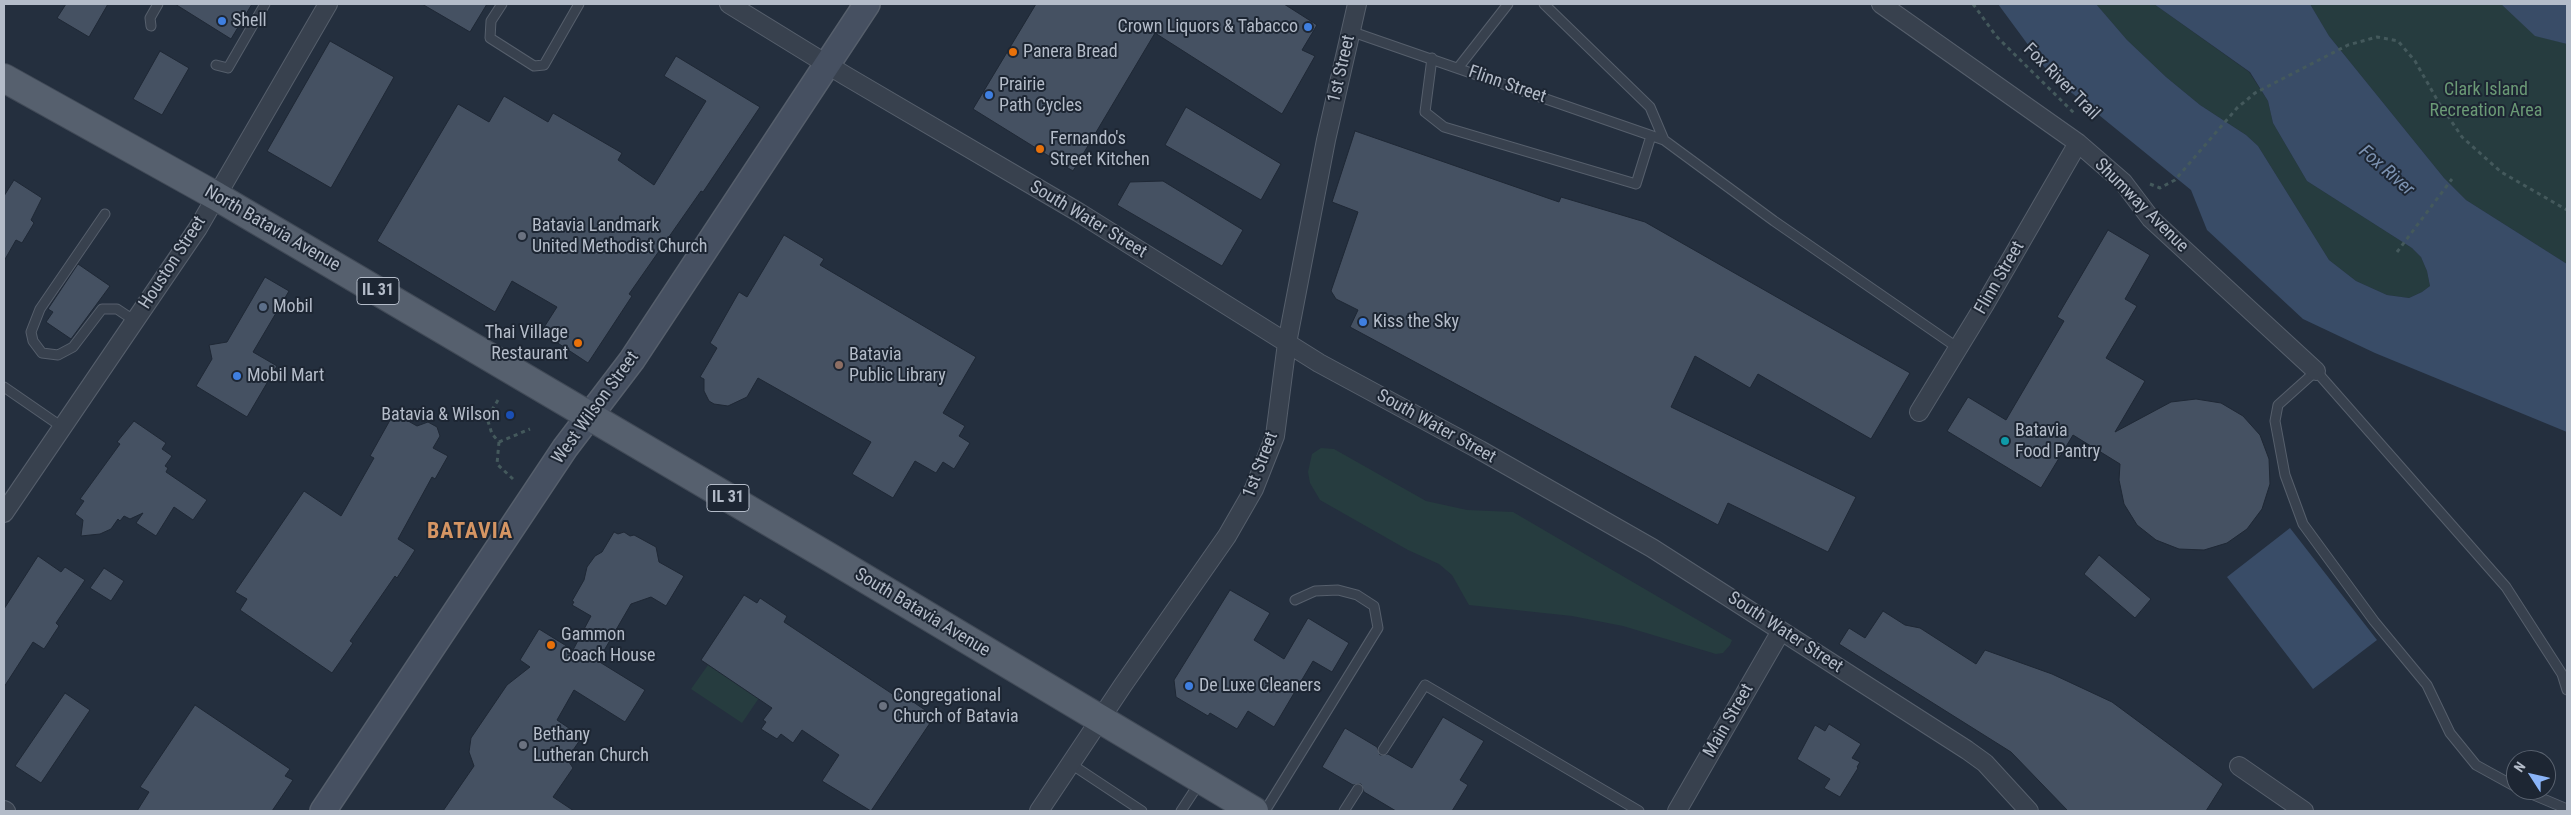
<!DOCTYPE html>
<html>
<head>
<meta charset="utf-8">
<style>
  body { margin:0 }
  #map { position:relative; width:2571px; height:815px; overflow:hidden; background:#242f3e; font-family:"Roboto Condensed",sans-serif }
  canvas { display:block }
  .frame { position:absolute; inset:0; border:5px solid #b4bcc9; pointer-events:none }
  .north { position:absolute; left:2506px; top:750px; width:50px; height:50px; box-sizing:border-box; background:#1d2633; border:1px solid #59626f; border-radius:50%; rotate:305deg; font-size:14px; font-weight:700; line-height:20px; text-align:center; color:#b4bcc9 }
  .north::after { content:''; display:block; margin:auto; width:18px; height:22px; background:#8ab4f8; clip-path:polygon(50% 0,100% 100%,50% 72%,0 100%) }
</style>
</head>
<body>
<div id="map">
<canvas width="2571" height="815"></canvas>
<div class="frame"></div>
<div class="north">N</div>
</div>
<script>
const ctx = document.querySelector('canvas').getContext('2d');
ctx.lineJoin = 'round';
function fill(path, color) { ctx.fillStyle = color; ctx.fill(path, 'evenodd'); }
const poly = rows => new Path2D(rows.map(r => 'M' + r).join(''));
function trace(path, color, width, dash) { ctx.strokeStyle = color; ctx.lineWidth = width; ctx.lineCap = dash ? 'butt' : 'round'; ctx.setLineDash(dash || []); ctx.stroke(path); }
function label(font, color, halo, rows, align = 'center') {
  ctx.font = font + ' "Roboto Condensed",sans-serif'; ctx.lineWidth = 4; ctx.setLineDash([]); ctx.textBaseline = 'middle'; ctx.strokeStyle = halo; ctx.fillStyle = color; for (const [text, x, y, turn = 0] of rows) {
    ctx.save(); ctx.translate(x, y); ctx.rotate((+turn || 0) * Math.PI / 180); ctx.textAlign = isNaN(turn) ? turn : align; if (halo) ctx.strokeText(text, 0, 0); ctx.fillText(text, 0, 0); ctx.restore();
  }
}
fill(poly([
  [2096,4,2154,4,2249,72,2268,101,2273,123,2307,181,2412,248,2421,257,2427,271,2430,286,2422,292,2409,298,2387,295,2356,281,2329,260,2258,146,2246,135,2200,105,2166,77,2127,40],
  [2310,4,2501,4,2535,35,2567,44,2567,264,2466,200,2444,178,2329,36],
  [1321,448,1334,449,1426,501,1467,510,1513,512,1732,640,1730,645,1723,653,1716,654,1623,626,1572,616,1469,605,1452,575,1439,564,1408,550,1320,500,1310,483,1308,472,1312,454],
  [708,665,759,698,742,723,691,689]
]), '#263c3f');
fill(poly([
  [1998,4,2096,4,2127,40,2166,77,2200,105,2246,135,2258,146,2329,260,2356,281,2387,295,2409,298,2422,292,2430,286,2427,271,2421,257,2412,248,2307,181,2273,123,2268,101,2250,72,2154,4,2310,4,2329,36,2444,178,2466,200,2567,264,2567,432,2375,353,2303,319,2207,230,2191,190,2051,76],
  [2501,4,2567,4,2567,44,2535,36],
  [2290,528,2377,640,2313,689,2227,577]
]), '#394c67');
const building = poly([
  [66,4,108,4,89,37,57,18,66,4],
  [175,4,252,4,231,39,175,4],
  [422,4,487,4,470,32,422,4],
  [1036,4,1284,4,1317,25,1302,50,1315,56,1282,114,1155,33,1073,171,973,109,1036,4],
  [330,41,394,77,331,188,267,151,330,41],
  [160,51,189,68,162,115,133,99,160,51],
  [676,56,760,107,703,192,701,191,629,294,632,296,588,363,541,332,557,307,512,281,495,312,377,241,458,104,489,122,504,96,548,122,553,113,622,153,618,160,654,185,706,101,664,76,676,56],
  [1186,107,1281,164,1261,200,1165,145,1186,107],
  [1355,131,1559,202,1561,197,1645,222,1910,373,1871,439,1758,374,1750,388,1695,356,1671,407,1856,497,1828,552,1728,503,1718,525,1350,327,1358,310,1336,299,1331,291,1358,212,1332,202,1355,131],
  [14,180,42,198,31,220,34,223,22,243,16,240,4,261,4,196,14,180],
  [1163,181,1243,230,1222,266,1117,205,1130,182,1163,181],
  [2108,230,2150,255,2125,299,2137,306,2106,358,2145,381,2115,432,2171,402,2196,399,2221,403,2243,416,2260,435,2269,459,2270,484,2262,509,2247,529,2227,543,2204,550,2179,549,2156,540,2137,525,2124,504,2119,480,2120,464,2073,435,2041,488,1947,431,1968,397,2006,420,2064,321,2057,317,2108,230],
  [784,235,824,259,820,265,976,357,943,413,965,426,959,436,970,443,954,469,943,462,936,473,915,461,893,498,852,474,871,442,758,378,747,397,728,406,714,404,709,401,704,391,704,379,700,377,717,348,710,343,739,292,747,297,784,235],
  [78,264,110,286,71,339,46,322,53,312,48,309,78,264],
  [265,277,289,291,253,352,277,366,247,417,196,386,212,359,209,345,227,342,265,277],
  [394,413,417,426,428,422,437,427,440,436,433,448,448,456,435,479,432,477,398,539,415,550,397,578,395,576,350,641,353,643,332,673,240,610,247,599,235,592,304,491,341,516,374,458,370,456,394,413],
  [134,421,166,443,162,449,172,456,165,466,168,468,166,472,207,500,193,520,174,507,156,536,136,523,143,513,130,519,124,516,120,521,118,519,111,529,100,534,81,536,83,520,75,514,84,501,80,499,120,444,117,442,134,421],
  [614,532,618,534,624,532,630,536,634,535,656,547,659,562,684,576,666,606,651,597,631,604,598,661,645,690,625,722,574,690,557,720,582,737,567,759,573,768,553,797,574,811,443,811,474,766,469,752,471,738,507,685,530,667,520,660,539,629,573,650,591,616,572,605,574,602,572,601,584,580,587,567,595,556,602,552,614,532],
  [2099,555,2151,599,2135,618,2084,574,2099,555],
  [38,556,61,572,65,567,85,580,56,623,59,626,44,649,33,642,4,687,4,609,38,556],
  [104,568,124,581,111,601,90,588,104,568],
  [1230,590,1270,613,1254,640,1284,659,1308,618,1349,643,1332,672,1313,661,1274,727,1248,711,1237,729,1210,713,1208,716,1176,697,1174,680,1230,590],
  [744,595,757,603,760,598,787,616,784,622,894,695,897,691,925,710,922,714,932,720,871,811,822,781,839,755,802,730,793,743,781,734,777,739,761,729,766,722,763,720,772,708,701,660,744,595],
  [1883,611,1905,625,1920,628,1976,664,1985,650,2052,674,2112,702,2223,784,2206,811,2068,811,2011,752,1839,644,1849,628,1865,638,1883,611],
  [65,693,90,710,41,783,15,766,65,693],
  [195,705,290,769,285,776,293,780,272,811,137,811,149,792,140,787,195,705],
  [1443,717,1484,741,1460,780,1468,785,1452,811,1396,811,1364,792,1361,784,1353,785,1322,767,1345,728,1377,747,1380,755,1388,754,1412,768,1443,717],
  [1829,724,1861,744,1852,758,1860,762,1857,767,1858,768,1840,797,1824,788,1830,779,1797,759,1815,725,1825,731,1829,724]
]);
fill(building, '#455162');
trace(building, '#1f2835', 1);
const service = poly([
  [502,4,491,21,490,38,534,66,544,65,579,4],
  [1544,4,1650,107,1664,140,1774,221,1958,348],
  [151,26,150,18,158,4],
  [1350,31,1664,140],
  [1432,58,1425,112,1444,127,1636,184,1651,136],
  [216,65,228,68,265,4],
  [1458,68,1508,4],
  [105,214,40,309,31,332,33,341,42,353,58,355,73,347,102,309,117,309,135,321],
  [4,387,62,427],
  [1383,750,1425,685,1639,811],
  [1071,764,1142,811],
  [2516,787,2476,765,2450,733,2427,685,2374,621,2303,524,2285,475,2275,421,2278,405,2316,371,2506,587,2562,674,2567,690],
  [2522,790,2567,809],
  [1181,811,1200,782],
  [1265,811,1378,628,1374,606,1357,595,1338,590,1315,591,1295,600],
  [1344,811,1358,789]
]);
const minor = poly([
  [729,4,846,76,1078,212,1319,363,1480,450,1652,548,1967,750,1985,763,2029,811],
  [1881,4,2078,143,2123,182,2151,219,2316,371],
  [1919,412,1985,304,2078,143],
  [4,513,198,228,328,4],
  [2239,766,2304,811],
  [4,810,6,811],
  [1039,811,1123,685,1227,536,1254,489,1275,436,1287,343,1326,140,1357,4],
  [1677,811,1781,631]
]);
const secondary = poly([
  [323,811,565,448,632,360,867,4]
]);
const primary = poly([
  [4,78,216,196,829,557,1254,811]
]);
trace(service, '#565f6c', 11);
trace(minor, '#565f6c', 20);
trace(secondary, '#565f6c', 28);
trace(primary, '#414a57', 30);
trace(poly([
  [1973,4,1996,36,2075,114],
  [2150,184,2160,188,2175,180,2237,108,2255,93,2348,45,2377,37,2398,41,2415,61,2439,103,2462,137,2501,172,2567,210],
  [2397,252,2452,179],
  [498,400,487,418,492,434,499,442],
  [499,442,497,464,513,479],
  [499,442,530,429]
]), '#44595c', 3, [4, 4]);
trace(service, '#38414e', 9);
trace(minor, '#38414e', 18);
trace(secondary, '#465061', 25);
trace(primary, '#56606e', 28);
for (const [x, y, r, color] of [
  [222,21,5,"#3f7fe0"],
  [1308,27,5,"#3f7fe0"],
  [1013,52,5,"#e8710a"],
  [989,95,5,"#3f7fe0"],
  [1040,149,5,"#e8710a"],
  [522,236,5,"#6b7280"],
  [263,307,5,"#5c6f8a"],
  [1363,322,5,"#3f7fe0"],
  [578,343,5,"#e8710a"],
  [839,365,5,"#8d6e63"],
  [237,376,5,"#3f7fe0"],
  [510,415,5,"#1a4fb4"],
  [2005,441,5,"#0f9aa8"],
  [551,645,5,"#e8710a"],
  [1189,686,5,"#3f7fe0"],
  [883,706,5,"#6b7280"],
  [523,745,5,"#6b7280"]
]) { const dot = new Path2D(); dot.arc(x, y, r, 0, 2 * Math.PI); ctx.fillStyle = color; ctx.fill(dot); trace(dot, '#1d2633', 2); }
for (const [x, y, w] of [
  [378,291,42],
  [728,498,42]
]) { const box = new Path2D(); box.roundRect(x - w / 2, y - 13.5, w, 27, 4); ctx.fillStyle = '#1d2633'; ctx.fill(box); trace(box, '#b4bcc9', 1); }
label('bold 16px', '#b4bcc9', null, [
  ["IL 31",378,291],
  ["IL 31",728,498]
]);
label('18px', '#b4bcc9', '#1d2633', [
  ["Shell",232,21],
  ["Crown Liquors & Tabacco",1298,27,"right"],
  ["Panera Bread",1023,52],
  ["Prairie",999,85],
  ["Path Cycles",999,106],
  ["Fernando's",1050,139],
  ["Street Kitchen",1050,160],
  ["Batavia Landmark",532,226],
  ["United Methodist Church",532,247],
  ["Mobil",273,307],
  ["Kiss the Sky",1373,322],
  ["Thai Village",568,333,"right"],
  ["Restaurant",568,354,"right"],
  ["Batavia",849,355],
  ["Public Library",849,376],
  ["Mobil Mart",247,376],
  ["Batavia & Wilson",500,415,"right"],
  ["Batavia",2015,431],
  ["Food Pantry",2015,452],
  ["Gammon",561,635],
  ["Coach House",561,656],
  ["De Luxe Cleaners",1199,686],
  ["Congregational",893,696],
  ["Church of Batavia",893,717],
  ["Bethany",533,735],
  ["Lutheran Church",533,756]
], 'left');
label('18px', '#b4bcc9', '#1d2633', [
  ["1st Street",1342,69,-77],
  ["Fox River Trail",2061,82,45],
  ["Flinn Street",1507,85,19],
  ["Shumway Avenue",2141,206,45],
  ["South Water Street",1088,220,31],
  ["North Batavia Avenue",272,229,30],
  ["Houston Street",173,263,-57],
  ["Flinn Street",2000,278,-60],
  ["West Wilson Street",596,408,-54],
  ["South Water Street",1436,427,29],
  ["1st Street",1261,465,-69],
  ["South Batavia Avenue",922,613,31],
  ["South Water Street",1785,633,33],
  ["Main Street",1729,721,-60]
]);
label('18px', '#6b9a76', '#1d2633', [
  ["Clark Island",2486,90],
  ["Recreation Area",2486,111]
]);
label('italic 19px', '#7c92b1', '#1d2633', [
  ["Fox River",2386,171,41]
]);
ctx.letterSpacing = '1px';
label('bold 22px', '#d59563', '#1d2633', [
  ["BATAVIA",470,532]
]);
ctx.letterSpacing = '0px';
</script>
</body>
</html>
